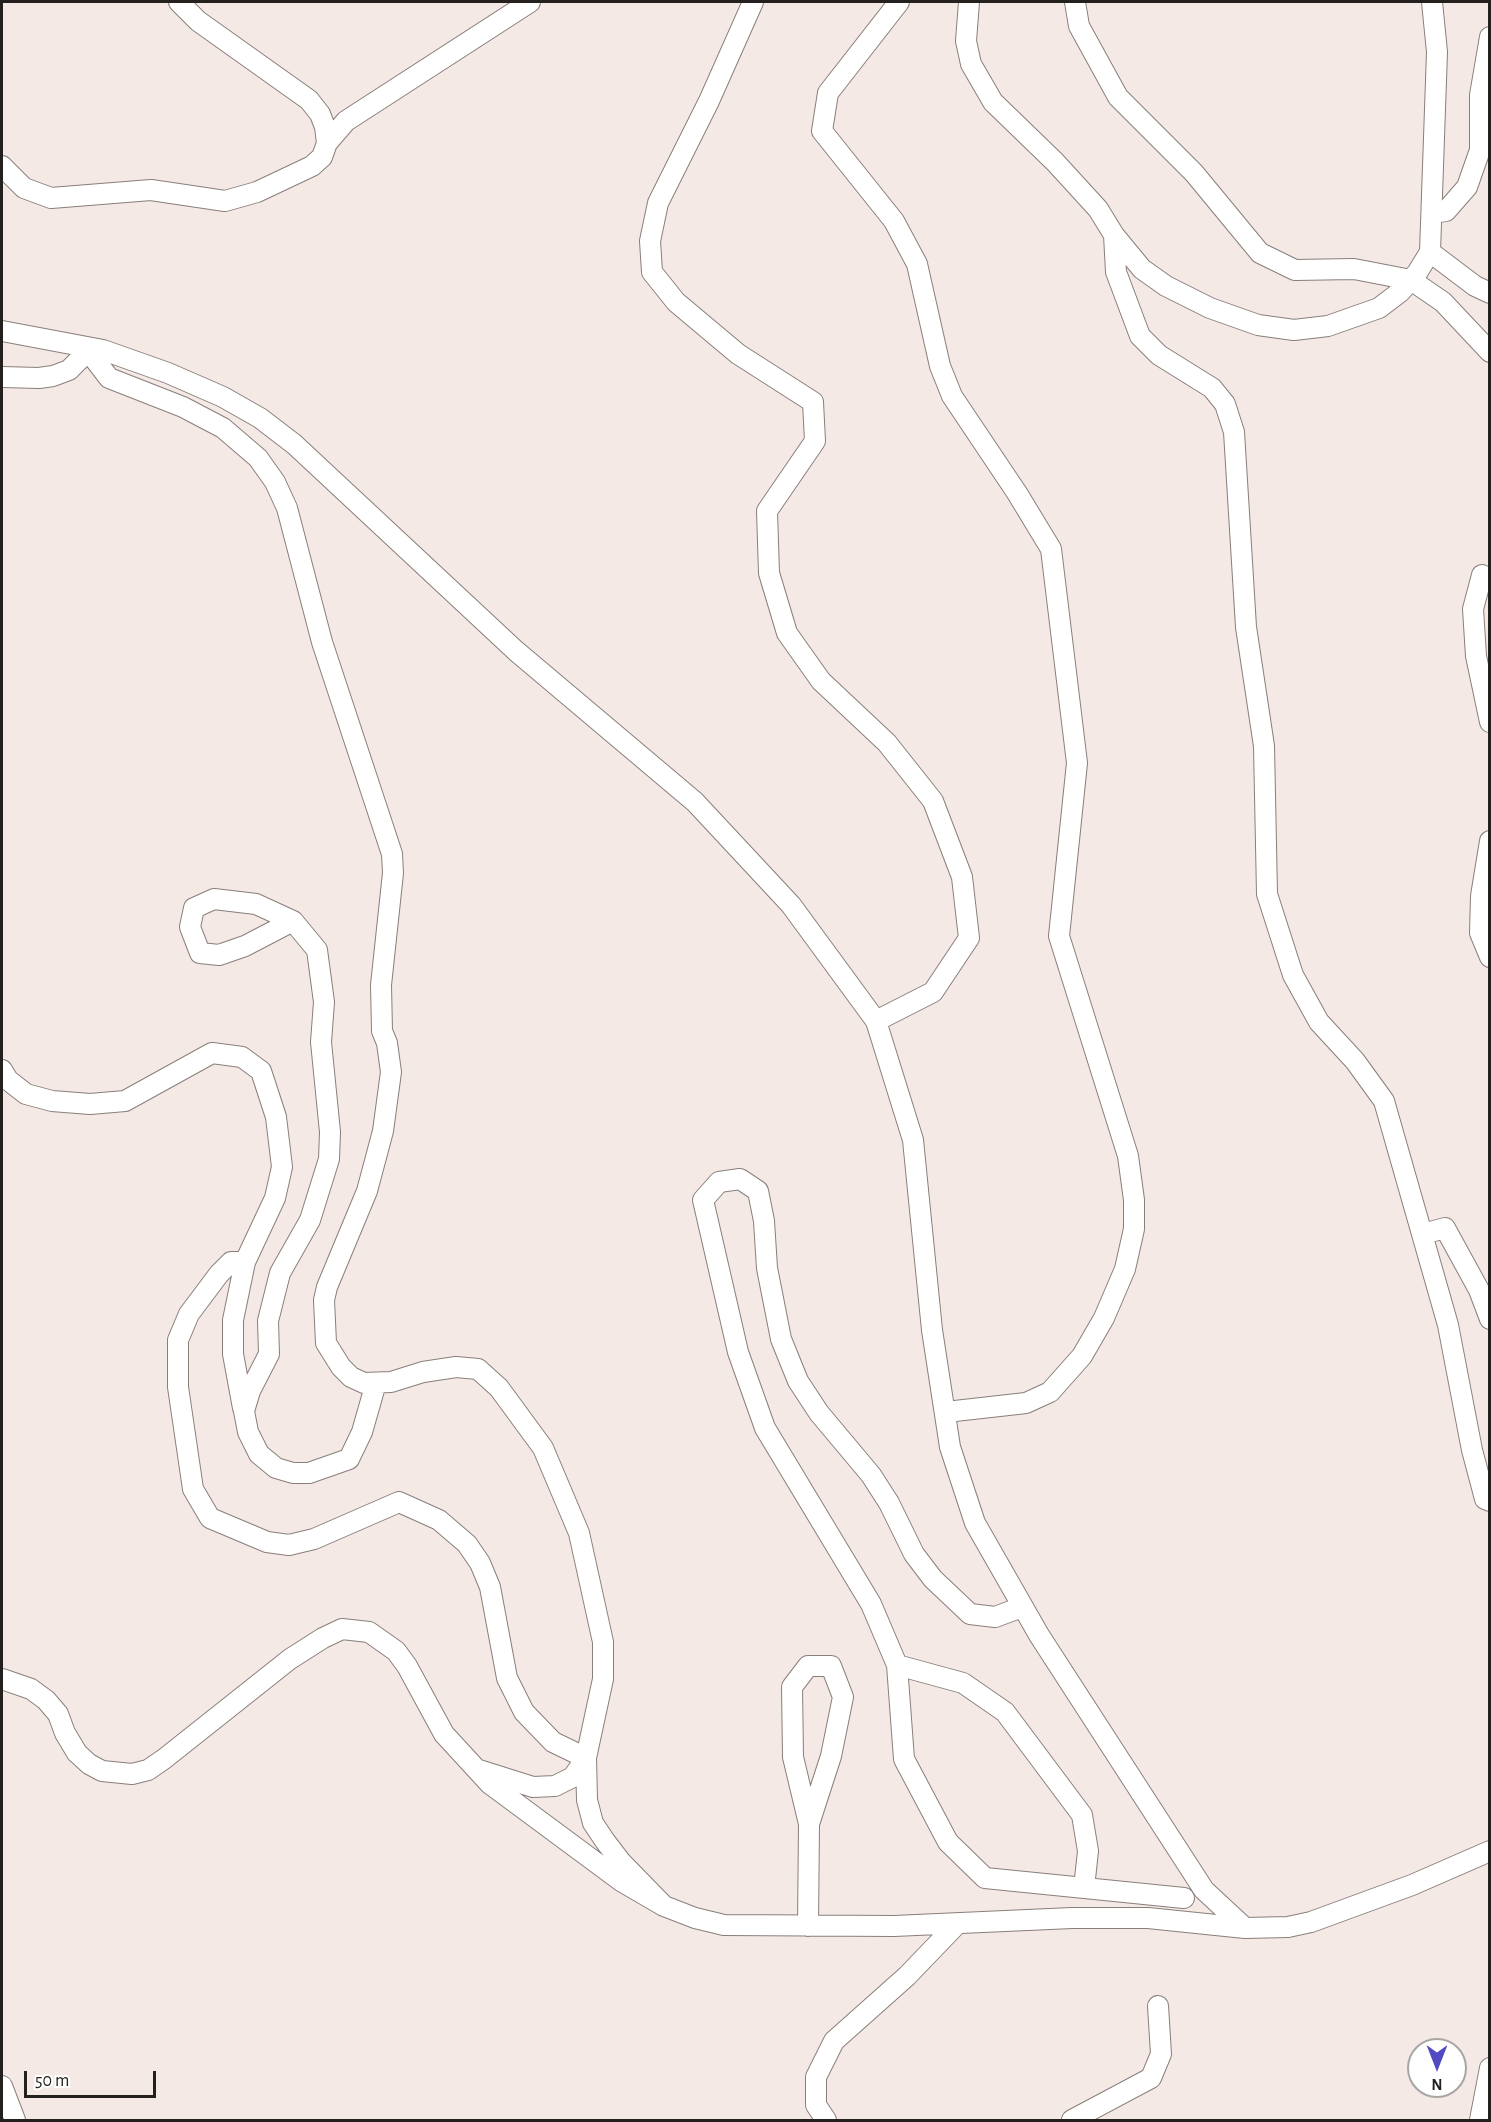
<!DOCTYPE html>
<html>
<head>
<meta charset="utf-8">
<style>
  body { margin:0 }
  #map { position:relative; width:1491px; height:2122px; overflow:hidden; background:#f5e9e5; font-family:"Alegreya Sans",sans-serif }
  canvas { display:block }
  .frame { position:absolute; inset:0; border:3px solid #24201e; pointer-events:none }
  .north { position:absolute; left:1407px; top:2038px; width:60px; height:60px; box-sizing:border-box; background:#fff; border:2px solid #a7a6a5; border-radius:50%; rotate:180deg; font-size:16px; font-weight:700; line-height:24px; text-align:center; color:#24201e }
  .north::after { content:''; display:block; margin:auto; width:21px; height:27px; background:#524ac1; clip-path:polygon(50% 0,100% 100%,50% 72%,0 100%) }
  .scale { position:absolute; left:24px; top:2071px; width:132px; height:27px; box-sizing:border-box; border:3px solid #24201e; border-top:0; padding-left:8px; font-size:18px; line-height:21px; white-space:nowrap; color:#24201e; -webkit-text-stroke:4px #fff; paint-order:stroke }
</style>
</head>
<body>
<div id="map">
<canvas width="1491" height="2122"></canvas>
<div class="frame"></div>
<div class="north">N</div>
<div class="scale">50 m</div>
</div>
<script>
const ctx = document.querySelector('canvas').getContext('2d');
ctx.lineJoin = 'round';
const poly = rows => new Path2D(rows.map(r => 'M' + r).join(''));
function trace(path, color, width, dash) { ctx.strokeStyle = color; ctx.lineWidth = width; ctx.lineCap = dash ? 'butt' : 'round'; ctx.setLineDash(dash || []); ctx.stroke(path); }
const minor = poly([
  [753,2,709,101,658,203,650,241,652,272,676,302,738,354,813,402,815,441,767,511,769,573,787,633,821,681,887,743,933,801,962,877,969,938,933,992,876,1021],
  [899,2,828,93,822,131,894,221,917,264,940,366,952,396,1017,493,1051,549,1077,763,1059,936,1128,1156,1134,1200,1134,1229,1125,1269,1104,1318,1082,1356,1050,1392,1026,1403,946,1412],
  [969,2,966,41,971,64,993,102,1055,162,1098,209,1114,235,1142,269,1166,286,1210,308,1258,325,1294,330,1328,326,1379,308,1400,292,1417,273,1430,252,1475,286,1490,293],
  [1075,2,1079,26,1118,97,1194,173,1260,253,1295,270,1354,269,1411,280,1443,302,1490,352],
  [327,143,346,121,530,2],
  [2,166,24,188,51,198,151,190,225,201,257,192,312,166,322,157,327,143,325,127,320,114,309,100,198,21,179,2],
  [1433,213,1446,211,1467,187,1480,150,1480,95,1490,37],
  [1114,235,1116,272,1140,336,1159,355,1212,388,1225,404,1234,432,1246,627,1264,746,1267,894,1293,975,1319,1022,1355,1061,1384,1101,1448,1325,1472,1450,1485,1499,1490,1501],
  [1430,252,1437,52,1432,2],
  [2,331,103,350,168,373,223,397,260,418,294,444,516,651,695,802,791,905,876,1021,913,1140,932,1330,950,1447,975,1523,1039,1635,1204,1890,1245,1928],
  [86,348,109,378,183,407,223,428,258,458,275,482,287,508,322,642,392,854,393,873,381,985,382,1031,387,1043,391,1072,383,1131,367,1191,327,1287,324,1300,326,1343,341,1367,351,1377,364,1383,391,1382,423,1372,456,1367,478,1369,499,1388,543,1448,579,1533,603,1642,603,1679,586,1758,587,1800,593,1823,605,1841,621,1862,664,1906],
  [2,377,39,378,53,376,69,370,80,359,86,348],
  [1490,579,1482,575,1473,609,1476,656,1490,722],
  [1490,841,1481,896,1480,933,1490,957],
  [293,921,245,946,219,955,200,953,190,927,194,908,214,899,256,904,293,921,317,950,324,1002,321,1042,330,1132,329,1159,310,1220,280,1273,268,1321,269,1354,250,1391,244,1411,248,1432,259,1454,276,1468,293,1473,309,1473,349,1459,362,1432,376,1383],
  [2,1070,8,1080,26,1094,52,1101,90,1104,125,1101,212,1053,242,1057,261,1071,276,1117,282,1167,275,1198,245,1262,233,1320,233,1354,243,1408],
  [1423,1234,1445,1228,1479,1290,1490,1319],
  [245,1262,231,1262,219,1274,189,1314,178,1340,178,1387,193,1489,210,1518,267,1542,289,1545,314,1539,399,1502,439,1520,467,1544,480,1563,490,1587,507,1678,524,1712,553,1742,586,1758,573,1777,555,1786,533,1787,479,1770],
  [1022,1607,995,1617,970,1614,933,1579,914,1554,889,1503,871,1475,819,1413,798,1381,781,1339,767,1268,764,1221,758,1191,740,1179,719,1182,703,1200,738,1352,765,1428,871,1604,897,1665,904,1759,948,1842,985,1878,1184,1898],
  [897,1665,963,1683,1005,1712,1082,1815,1088,1851,1084,1888],
  [2,1679,31,1689,46,1700,58,1714,65,1733,77,1753,89,1764,102,1771,132,1774,148,1770,164,1759,290,1659,323,1638,342,1629,369,1632,396,1651,407,1666,444,1734,490,1784,621,1881,664,1906,695,1918,724,1925,894,1926,1072,1918,1148,1918,1245,1928,1288,1927,1311,1922,1412,1885,1490,1851],
  [808,1926,809,1824,793,1757,792,1687,808,1666,831,1666,843,1697,831,1756,809,1824],
  [2,2086,15,2120],
  [826,2120,816,2105,816,2077,834,2041,907,1976,957,1924],
  [1072,2120,1151,2078,1161,2054,1158,2006],
  [1480,2120,1490,2068]
]);
trace(minor, '#897f7a', 22);
trace(minor, '#fff', 20);
</script>
</body>
</html>
